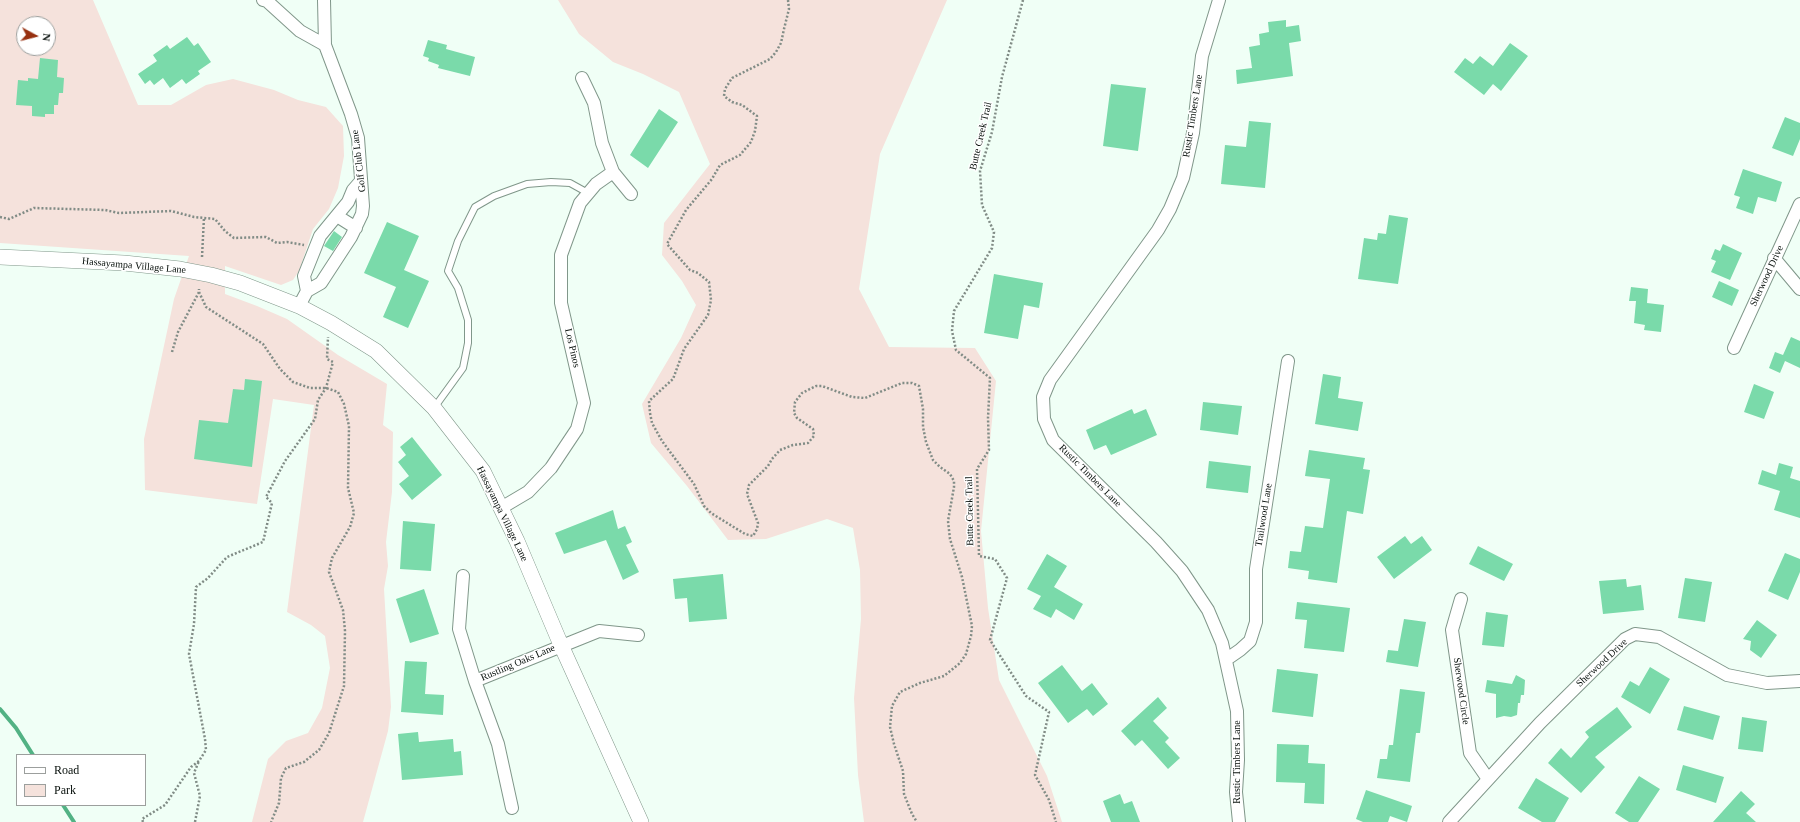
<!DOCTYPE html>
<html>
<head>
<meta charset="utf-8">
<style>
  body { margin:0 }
  #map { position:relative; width:1800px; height:822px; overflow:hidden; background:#f0fff6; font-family:"Times New Roman",serif }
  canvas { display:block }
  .legend { position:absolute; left:16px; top:754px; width:130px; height:52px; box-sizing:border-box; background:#fff; border:1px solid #9c9f9d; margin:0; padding:5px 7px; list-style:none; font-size:12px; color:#070f0b }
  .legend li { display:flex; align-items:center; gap:8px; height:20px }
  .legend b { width:20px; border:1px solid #9c9f9d }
  .north { position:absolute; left:16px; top:16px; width:40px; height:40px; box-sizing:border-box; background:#fff; border:1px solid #9c9f9d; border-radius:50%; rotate:97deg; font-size:11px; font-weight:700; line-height:16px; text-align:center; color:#070f0b }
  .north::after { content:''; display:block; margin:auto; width:14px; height:18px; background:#973010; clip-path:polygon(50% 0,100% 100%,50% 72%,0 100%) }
</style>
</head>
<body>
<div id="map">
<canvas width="1800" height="822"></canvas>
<ul class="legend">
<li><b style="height:5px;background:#fff"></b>Road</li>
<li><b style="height:11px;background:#f5e2dc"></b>Park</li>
</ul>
<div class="north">N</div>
</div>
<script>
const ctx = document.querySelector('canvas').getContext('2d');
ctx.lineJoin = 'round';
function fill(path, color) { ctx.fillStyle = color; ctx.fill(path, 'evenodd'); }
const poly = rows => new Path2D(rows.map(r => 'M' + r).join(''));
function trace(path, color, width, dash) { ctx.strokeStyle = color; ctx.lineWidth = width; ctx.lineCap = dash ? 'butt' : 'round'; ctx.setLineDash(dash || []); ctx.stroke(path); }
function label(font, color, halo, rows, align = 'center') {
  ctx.font = font + ' "Times New Roman",serif'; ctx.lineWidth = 3; ctx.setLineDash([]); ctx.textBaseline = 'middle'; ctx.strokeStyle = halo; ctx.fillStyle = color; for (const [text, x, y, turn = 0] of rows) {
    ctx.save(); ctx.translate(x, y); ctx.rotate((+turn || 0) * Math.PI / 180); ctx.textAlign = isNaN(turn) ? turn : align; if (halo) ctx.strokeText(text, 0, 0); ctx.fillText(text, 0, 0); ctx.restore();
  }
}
fill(poly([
  [0,0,93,0,138,105,171,105,206,85,233,79,274,90,298,100,326,107,343,126,344,156,338,188,329,209,313,229,299,271,293,280,281,285,225,266,225,294,257,306,287,319,338,355,387,384,383,425,393,432,392,492,386,542,388,566,384,589,391,707,388,731,363,822,252,822,268,759,286,741,308,733,322,708,330,668,325,636,311,625,287,612,314,405,273,399,257,504,145,490,144,439,174,299,189,256,0,243],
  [24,24,48,24,48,48,24,48],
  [558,0,947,0,880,154,859,289,889,347,975,348,996,381,981,531,988,608,999,680,1047,776,1062,822,864,822,858,775,854,698,861,619,860,570,853,528,827,519,766,539,728,540,687,486,651,443,642,404,681,338,696,305,682,281,662,255,664,223,710,164,679,92,643,74,613,62,579,34]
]), '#f5e2dc');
trace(poly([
  [0,709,16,728,33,755],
  [63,805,74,822]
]), '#52b284', 4);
fill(poly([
  [1286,20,1286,27,1299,25,1301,41,1289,43,1293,76,1237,84,1236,70,1252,68,1249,47,1260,45,1259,34,1269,32,1268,22],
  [187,37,194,46,198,43,211,62,198,71,200,74,186,84,182,79,170,88,163,78,154,85,150,80,145,84,138,74,157,61,153,55,167,45,170,49],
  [428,40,447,45,446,49,475,57,470,76,438,68,439,65,428,61,429,58,423,56],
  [1510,43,1528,56,1501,91,1493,84,1484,95,1454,72,1465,58,1473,64,1480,56,1493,66],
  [40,58,58,60,57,77,64,78,63,93,59,93,58,105,54,105,54,114,45,114,45,117,32,116,32,106,16,105,18,80,28,81,28,78,38,79],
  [1111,84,1146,88,1138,151,1103,146],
  [659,109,678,122,648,168,630,155],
  [1785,117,1800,123,1800,139,1793,156,1772,148],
  [1249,121,1271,123,1265,188,1221,184,1225,145,1246,147],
  [1743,169,1782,182,1776,202,1758,197,1753,214,1736,208,1740,197,1734,195],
  [1389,215,1408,218,1398,284,1358,279,1364,238,1377,240,1378,233,1386,234],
  [387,222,419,236,404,270,429,281,408,328,383,317,396,287,364,273],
  [334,231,342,237,333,251,324,246],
  [1723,244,1742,253,1730,280,1711,272,1716,261,1711,259,1715,249,1720,251],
  [994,274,1043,283,1039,308,1024,305,1018,339,984,333],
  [1719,281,1739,290,1732,306,1712,297],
  [1631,287,1648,289,1647,303,1664,305,1661,332,1644,330,1645,325,1634,323,1636,301,1629,301],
  [1791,337,1800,341,1800,368,1785,361,1780,373,1769,368,1775,352,1783,355],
  [1323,374,1341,377,1338,398,1363,402,1358,431,1315,424],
  [245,379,262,381,252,467,194,459,199,420,228,423,233,389,244,390],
  [1754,384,1774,392,1764,419,1744,412],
  [1203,402,1242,406,1238,435,1200,430],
  [1132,409,1134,414,1146,409,1157,435,1111,455,1106,445,1094,450,1086,430],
  [412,437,442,475,412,500,399,484,409,476,398,462,406,455,400,447],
  [1309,450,1365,458,1363,469,1370,470,1363,514,1347,511,1337,583,1308,579,1309,571,1288,568,1290,551,1301,552,1305,526,1323,528,1330,479,1305,476],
  [1209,461,1251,466,1248,493,1206,488],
  [1779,463,1793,467,1790,478,1800,481,1800,518,1774,510,1780,491,1758,484,1762,470,1776,475],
  [613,510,618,529,625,526,632,542,626,545,639,572,623,580,606,540,564,554,555,533],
  [403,521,435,524,431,571,400,569],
  [1405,536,1411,544,1422,536,1432,550,1394,579,1377,557],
  [1478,546,1513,564,1504,581,1469,564],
  [1785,553,1800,559,1800,572,1788,600,1768,591],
  [1047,554,1067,566,1054,587,1083,604,1074,620,1056,609,1051,618,1033,609,1041,596,1027,589],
  [723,574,727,619,689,622,687,598,675,599,673,579],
  [1685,578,1712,582,1705,622,1678,618],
  [1626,579,1627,587,1641,585,1644,610,1603,614,1599,581],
  [424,589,439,634,410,643,396,599],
  [1297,602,1350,608,1344,652,1304,648,1307,620,1295,619],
  [1486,612,1508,615,1504,647,1482,645],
  [1404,619,1426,622,1418,667,1386,662,1388,650,1398,651],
  [1757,620,1777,635,1761,658,1750,650,1751,641,1743,639],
  [405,661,427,662,425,694,444,695,443,715,401,712],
  [1062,665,1082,691,1092,683,1108,704,1093,716,1087,709,1068,723,1038,683],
  [1650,667,1670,679,1650,714,1621,697,1630,681,1639,686],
  [1277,669,1318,674,1313,717,1272,712],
  [1516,675,1525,680,1524,695,1521,695,1520,703,1518,703,1517,715,1511,717,1504,716,1496,718,1496,694,1485,692,1487,680,1512,684],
  [1400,689,1425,692,1420,733,1416,733,1410,782,1377,778,1380,759,1387,759,1389,745,1393,745],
  [1158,697,1167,708,1153,721,1169,738,1165,742,1180,758,1168,769,1142,740,1135,746,1121,731],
  [1684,706,1720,716,1713,740,1677,730],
  [1617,707,1632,727,1595,757,1605,767,1581,793,1548,763,1561,748,1571,758,1589,737,1585,732],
  [1742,717,1767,721,1763,752,1738,749],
  [418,732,419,742,453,739,454,752,461,751,463,775,402,780,398,734],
  [1277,744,1309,745,1308,763,1325,764,1324,804,1304,803,1305,783,1276,782],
  [1683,765,1724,777,1716,803,1676,790],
  [1639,776,1660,789,1638,822,1629,822,1615,813],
  [1536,778,1569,798,1555,822,1542,822,1518,808],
  [1366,790,1412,806,1407,822,1390,816,1388,822,1363,822,1356,819],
  [1741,791,1755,804,1746,813,1756,822,1713,822],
  [1120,794,1124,804,1132,801,1140,822,1111,822,1103,801]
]), '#7adaaa');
const service = poly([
  [434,408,463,368,468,343,468,320,458,288,448,271,458,241,475,207,494,196,527,184,551,182,570,183,588,193]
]);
const minor = poly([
  [263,0,267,1,300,31,325,45],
  [1219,0,1202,56,1193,133,1183,178,1170,209,1158,230,1050,380,1043,397,1044,419,1053,440,1156,542,1182,571,1208,610,1222,643,1237,711,1238,760,1236,792,1239,822],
  [613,172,631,194],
  [337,216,356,228],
  [1774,258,1800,289],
  [307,291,304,276,320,236,348,202,353,190,360,182],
  [299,306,307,291,321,283,351,237,362,214,363,206,358,138,351,114,325,45,324,0],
  [1734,348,1800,204],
  [501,508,528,492,551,468,577,429,584,403,561,303,561,255,580,203,596,184,613,172,602,143,594,103,582,78],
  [463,576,459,629,475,681,599,631,638,635],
  [1461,599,1452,630,1470,753,1488,779],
  [1227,659,1240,650,1250,641,1256,622,1256,569,1288,361],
  [475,681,498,744,512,808],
  [1449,822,1540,723,1625,639,1635,634,1659,637,1727,675,1767,683,1800,681]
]);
const tertiary = poly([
  [0,257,124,263,180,269,211,275,240,283,299,306,331,323,376,351,434,408,483,471,517,541,561,645,641,822]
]);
trace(service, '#80978a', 8);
trace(minor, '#80978a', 14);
trace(tertiary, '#80978a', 16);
trace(poly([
  [788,0,789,9,784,29,781,43,776,52,770,59,732,78,725,89,724,96,732,102,742,105,757,116,755,131,751,142,740,155,720,165,712,179,686,210,667,244,690,270,698,273,709,282,711,300,708,315,684,349,673,379,649,401,650,413,652,423,662,441,694,484,704,506,711,513,745,534,753,536,757,529,758,523,747,494,749,485,768,466,772,459,780,450,793,445,808,443,814,436,813,429,797,418,794,413,795,402,802,393,816,386,822,386,852,397,865,398,902,383,912,383,919,386,923,409,923,427,926,442,933,460,940,467,950,474,954,481,954,487,948,521,950,539,962,577,972,626,971,636,966,654,960,663,944,676,920,683,900,692,892,706,890,727,894,744,903,771,904,794,912,814,917,822],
  [1023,0,1002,77,992,132,980,171,982,205,994,232,992,248,954,311,952,331,956,350,990,378,988,418,989,450,977,469,979,556,995,559,1007,578,990,640,1026,696,1049,712,1035,775,1049,800,1056,822],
  [0,217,9,219,34,208,105,210,119,213,171,211,194,217,215,219,225,231,234,238,266,237,277,243,287,242,304,245],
  [202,257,204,217],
  [199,292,206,307,263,344,280,369,293,382,310,388,326,388,338,392,344,404,349,426,348,488,354,513,350,527,332,558,329,572,343,610,345,631,344,686,329,733,319,750,304,762,286,768,281,778,279,803,271,822],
  [172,352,178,332,199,292,199,289],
  [143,822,142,819,165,805,191,767,199,761,206,750,205,739,189,654,194,624,196,587,208,578,227,557,263,542,272,503,266,497,285,461,315,419,318,400,326,388,333,362,327,359,328,337],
  [195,822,200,796,194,773,199,761]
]), '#818c86', 2.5, [2, 2]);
trace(service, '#fff', 6);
trace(minor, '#fff', 12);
trace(tertiary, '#fff', 15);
label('10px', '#070f0b', '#fff', [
  ["Rustic Timbers Lane",1193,116,-81],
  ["Butte Creek Trail",981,136,-77],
  ["Golf Club Lane",359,161,-97],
  ["Hassayampa Village Lane",134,266,5],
  ["Sherwood Drive",1767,276,-65],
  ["Los Pinos",572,348,77],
  ["Rustic Timbers Lane",1090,476,45],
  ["Butte Creek Trail",970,511,-91],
  ["Hassayampa Village Lane",502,514,64],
  ["Trailwood Lane",1264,515,-81],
  ["Rustling Oaks Lane",518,663,-23],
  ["Sherwood Drive",1602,663,-43],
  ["Sherwood Circle",1461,691,82],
  ["Rustic Timbers Lane",1237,762,-90]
]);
</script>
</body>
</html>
